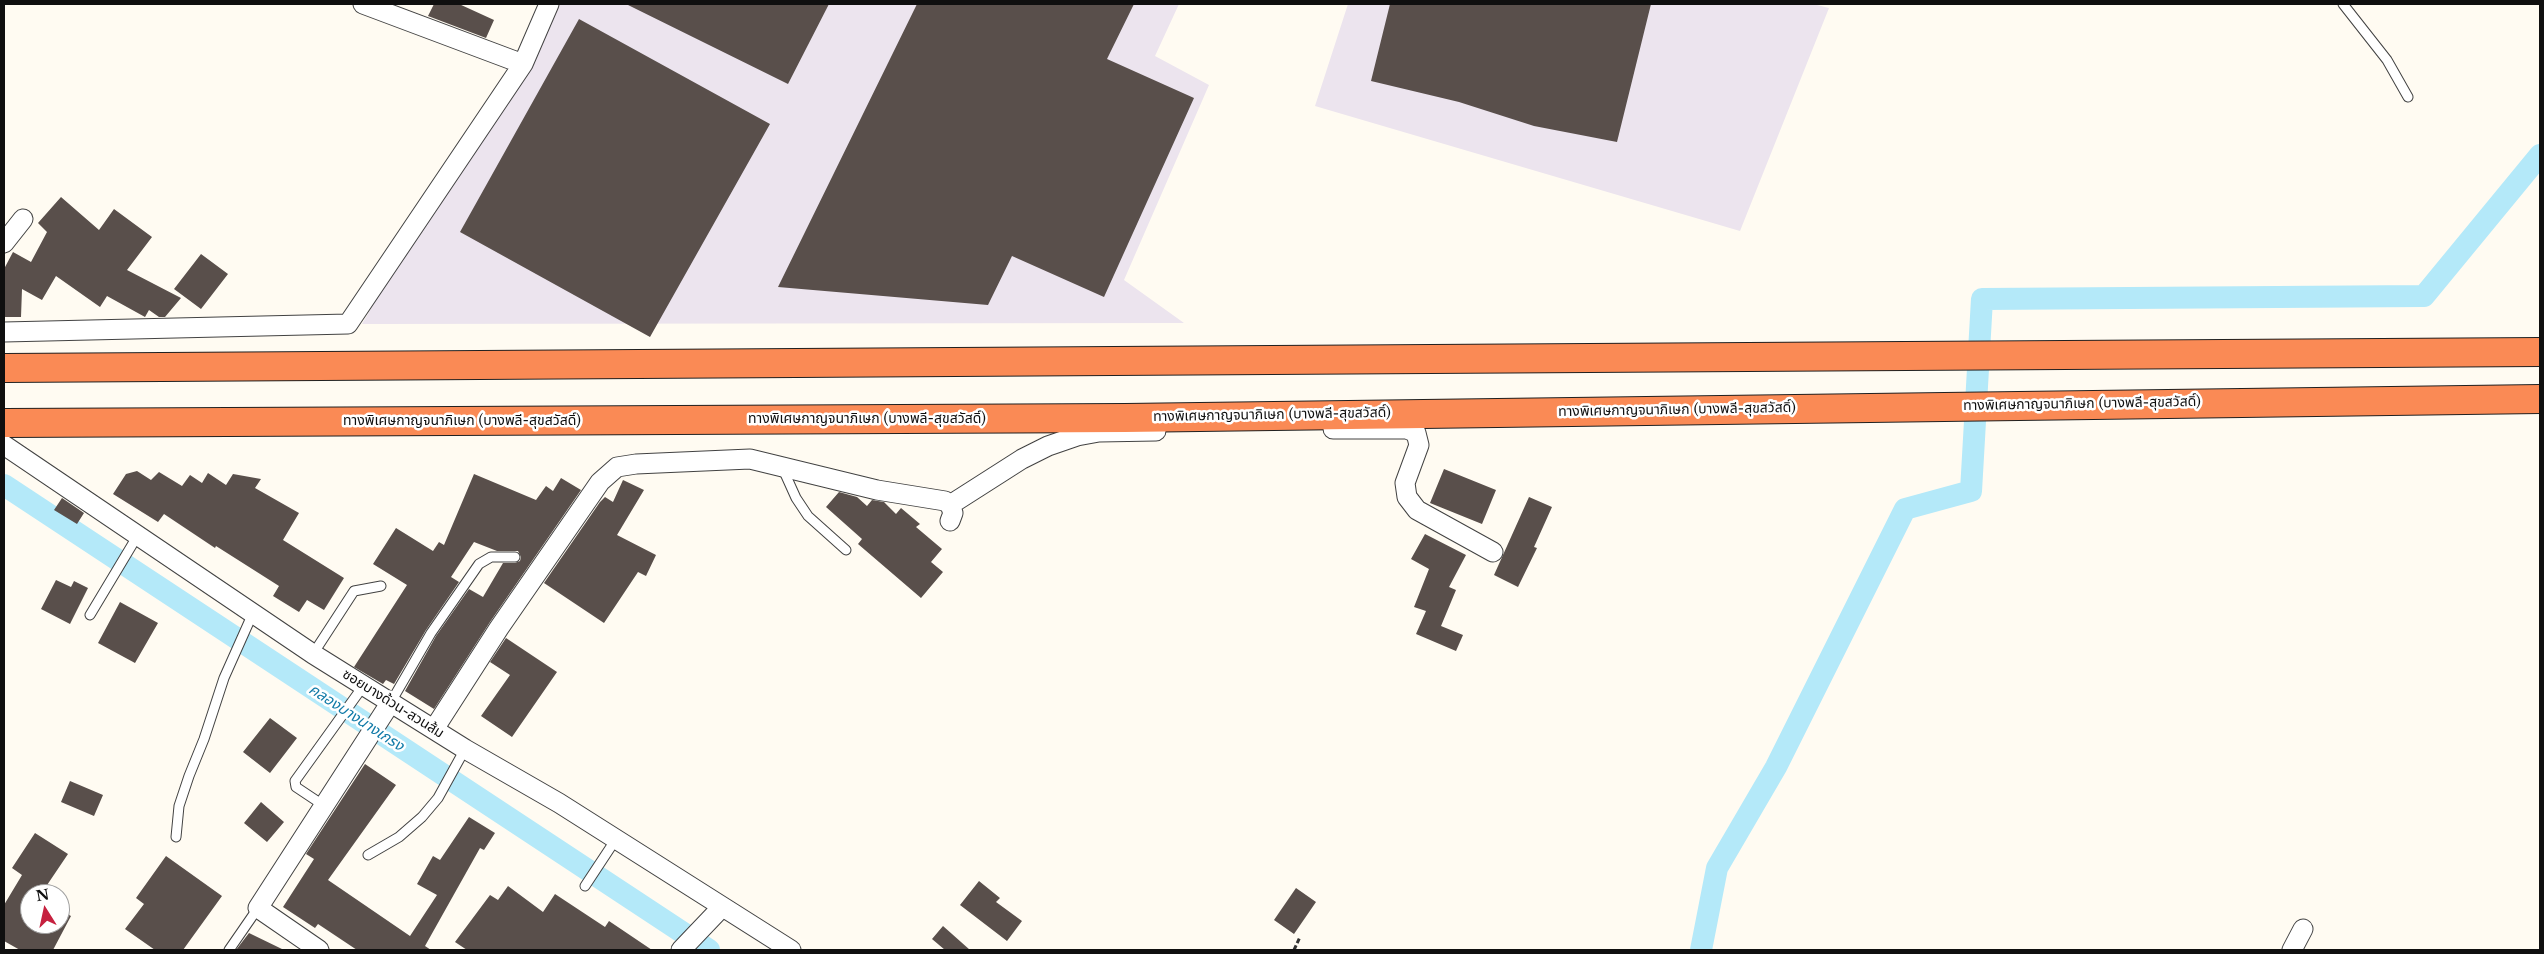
<!DOCTYPE html>
<html>
<head>
<meta charset="utf-8">
<style>
  body { margin:0 }
  #map { position:relative; width:2544px; height:954px; overflow:hidden; background:#fffbf2; font-family:"Libre Baskerville",serif }
  canvas { display:block }
  .frame { position:absolute; inset:0; border:5px solid #0f0f0f; pointer-events:none }
  .north { position:absolute; left:20px; top:884px; width:50px; height:50px; box-sizing:border-box; background:#fff; border:1px solid #9f9f9f; border-radius:50%; rotate:350deg; font-size:14px; font-weight:700; line-height:20px; text-align:center; color:#0f0f0f }
  .north::after { content:''; display:block; margin:auto; width:18px; height:22px; background:#c6213f; clip-path:polygon(50% 0,100% 100%,50% 72%,0 100%) }
</style>
</head>
<body>
<div id="map">
<canvas width="2544" height="954"></canvas>
<div class="frame"></div>
<div class="north">N</div>
</div>
<script>
const ctx = document.querySelector('canvas').getContext('2d');
ctx.lineJoin = 'round';
function fill(path, color) { ctx.fillStyle = color; ctx.fill(path, 'evenodd'); }
const poly = rows => new Path2D(rows.map(r => 'M' + r).join(''));
function trace(path, color, width, dash) { ctx.strokeStyle = color; ctx.lineWidth = width; ctx.lineCap = dash ? 'butt' : 'round'; ctx.setLineDash(dash || []); ctx.stroke(path); }
function label(font, color, halo, rows, align = 'center') {
  ctx.font = font + ' "Libre Baskerville","Noto Sans Thai",serif'; ctx.lineWidth = 5; ctx.setLineDash([]); ctx.textBaseline = 'middle'; ctx.strokeStyle = halo; ctx.fillStyle = color; for (const [text, x, y, turn = 0] of rows) {
    ctx.save(); ctx.translate(x, y); ctx.rotate((+turn || 0) * Math.PI / 180); ctx.textAlign = isNaN(turn) ? turn : align; if (halo) ctx.strokeText(text, 0, 0); ctx.fillText(text, 0, 0); ctx.restore();
  }
}
fill(poly([
  [548,4,1179,4,1155,56,1209,85,1124,280,1184,323,362,324],
  [1348,4,1813,4,1829,8,1740,231,1315,106]
]), '#ece4ee');
trace(poly([
  [4,485,709,950],
  [1701,950,1717,868,1776,767,1905,509,1971,491,1982,299,2424,296,2540,155]
]), '#b4e9f9', 22);
fill(poly([
  [434,4,459,4,494,20,486,38,428,16],
  [626,4,829,4,788,84],
  [917,4,1134,4,1107,59,1194,98,1104,297,1012,256,988,305,778,287],
  [1390,4,1651,4,1617,142,1534,126,1459,102,1371,81],
  [579,19,770,124,650,337,460,232],
  [61,197,99,230,114,209,152,237,127,270,181,298,165,317,159,317,149,310,145,317,107,296,100,307,56,276,42,300,22,289,21,317,4,317,4,269,13,252,31,262,47,232,38,223],
  [201,254,228,274,201,309,174,289],
  [1444,469,1496,490,1482,524,1430,503],
  [137,471,151,480,159,472,182,486,190,475,202,483,208,473,226,485,233,474,261,479,255,488,299,513,283,540,344,578,324,610,307,600,299,612,273,596,279,586,216,546,215,548,164,514,158,522,113,494,126,474],
  [474,474,536,500,546,486,553,491,561,478,581,490,490,622,434,709,405,691,436,636,469,589,483,597,503,563,515,563,520,561,521,557,518,551,497,551,474,542,451,577,459,582,426,630,394,684,386,680,383,684,354,667,407,585,373,564,396,528,433,551,439,542,444,545],
  [623,480,644,490,617,535,656,555,646,576,638,572,604,623,544,583,600,502,605,497,613,502],
  [839,492,857,497,867,506,872,500,884,502,896,514,901,508,920,524,916,527,942,549,931,562,943,572,921,598,858,544,862,539,826,507],
  [1529,497,1552,507,1534,547,1537,548,1518,587,1494,575],
  [62,498,84,513,77,524,54,510],
  [1425,534,1466,555,1449,587,1456,590,1441,626,1463,635,1456,651,1416,634,1426,611,1414,607,1429,569,1411,559],
  [56,580,71,587,74,581,88,588,70,624,41,609],
  [120,602,158,623,135,663,98,643],
  [506,638,557,672,512,737,481,716,510,675,490,662],
  [270,718,297,738,270,773,243,752],
  [365,764,396,785,328,880,410,936,437,895,417,884,433,856,440,860,469,817,495,833,484,850,480,848,425,946,431,950,357,950,318,924,315,928,283,907,314,859,306,854],
  [70,781,103,795,94,816,61,802],
  [261,802,284,822,267,842,244,823],
  [35,833,68,854,41,894,30,894,30,924,60,924,60,910,71,916,53,950,20,950,4,941,4,905,22,875,12,868],
  [166,856,222,896,183,950,155,950,125,929,144,904,136,898],
  [979,881,1000,898,996,902,1022,921,1007,941,960,905],
  [508,886,543,912,555,894,605,927,609,921,652,950,467,950,455,942,490,895,498,900],
  [1296,888,1316,902,1294,934,1274,920],
  [943,926,970,950,945,950,932,939],
  [249,933,284,950,236,950]
]), '#594f4b');
const lane = poly([
  [2343,4,2387,60,2408,97],
  [782,467,796,498,808,516,846,550],
  [90,615,138,535],
  [313,654,354,591,381,586],
  [391,702,431,633,479,564,491,557,515,557],
  [323,805,296,787,295,781,364,685],
  [176,837,179,806,189,776,204,739,224,678,253,613],
  [368,855,399,837,422,817,438,798,465,749],
  [585,886,616,839],
  [229,950,258,908]
]);
const street = poly([
  [363,4,523,64],
  [4,243,23,219],
  [4,332,348,324,523,64,549,4],
  [1333,429,1407,429,1416,433,1419,445,1405,483,1407,497,1417,510,1493,552],
  [4,445,313,654,465,749,559,803,791,950],
  [950,505,1022,459,1048,446,1077,436,1099,432,1156,431],
  [434,729,499,628,600,482,617,467,636,464,750,459,877,490,945,501,950,505,953,513,950,521],
  [319,950,258,908,391,702],
  [681,950,722,907],
  [2292,950,2303,929]
]);
const highway = poly([
  [4,368,2540,352],
  [4,423,1125,418,2540,399]
]);
trace(lane, '#424242', 11);
trace(street, '#424242', 21);
trace(highway, '#202020', 30);
trace(poly([
  [1294,950,1300,937]
]), '#313131', 3, [5, 2.5]);
trace(lane, '#fff', 9);
trace(street, '#fff', 19);
trace(highway, '#fa8a55', 28);
label('14px', '#0f0f0f', '#fff', [
  ["ทางพิเศษกาญจนาภิเษก (บางพลี-สุขสวัสดิ์)",2082,404,-1],
  ["ทางพิเศษกาญจนาภิเษก (บางพลี-สุขสวัสดิ์)",1677,410,-1],
  ["ทางพิเศษกาญจนาภิเษก (บางพลี-สุขสวัสดิ์)",1272,415,-1],
  ["ทางพิเศษกาญจนาภิเษก (บางพลี-สุขสวัสดิ์)",867,419],
  ["ทางพิเศษกาญจนาภิเษก (บางพลี-สุขสวัสดิ์)",462,421],
  ["ซอยบางด้วน-สวนส้ม",393,704,32]
]);
label('italic 15px', '#127ba8', '#fff', [
  ["คลองบางนางเกรง",356,718,33]
]);
</script>
</body>
</html>
